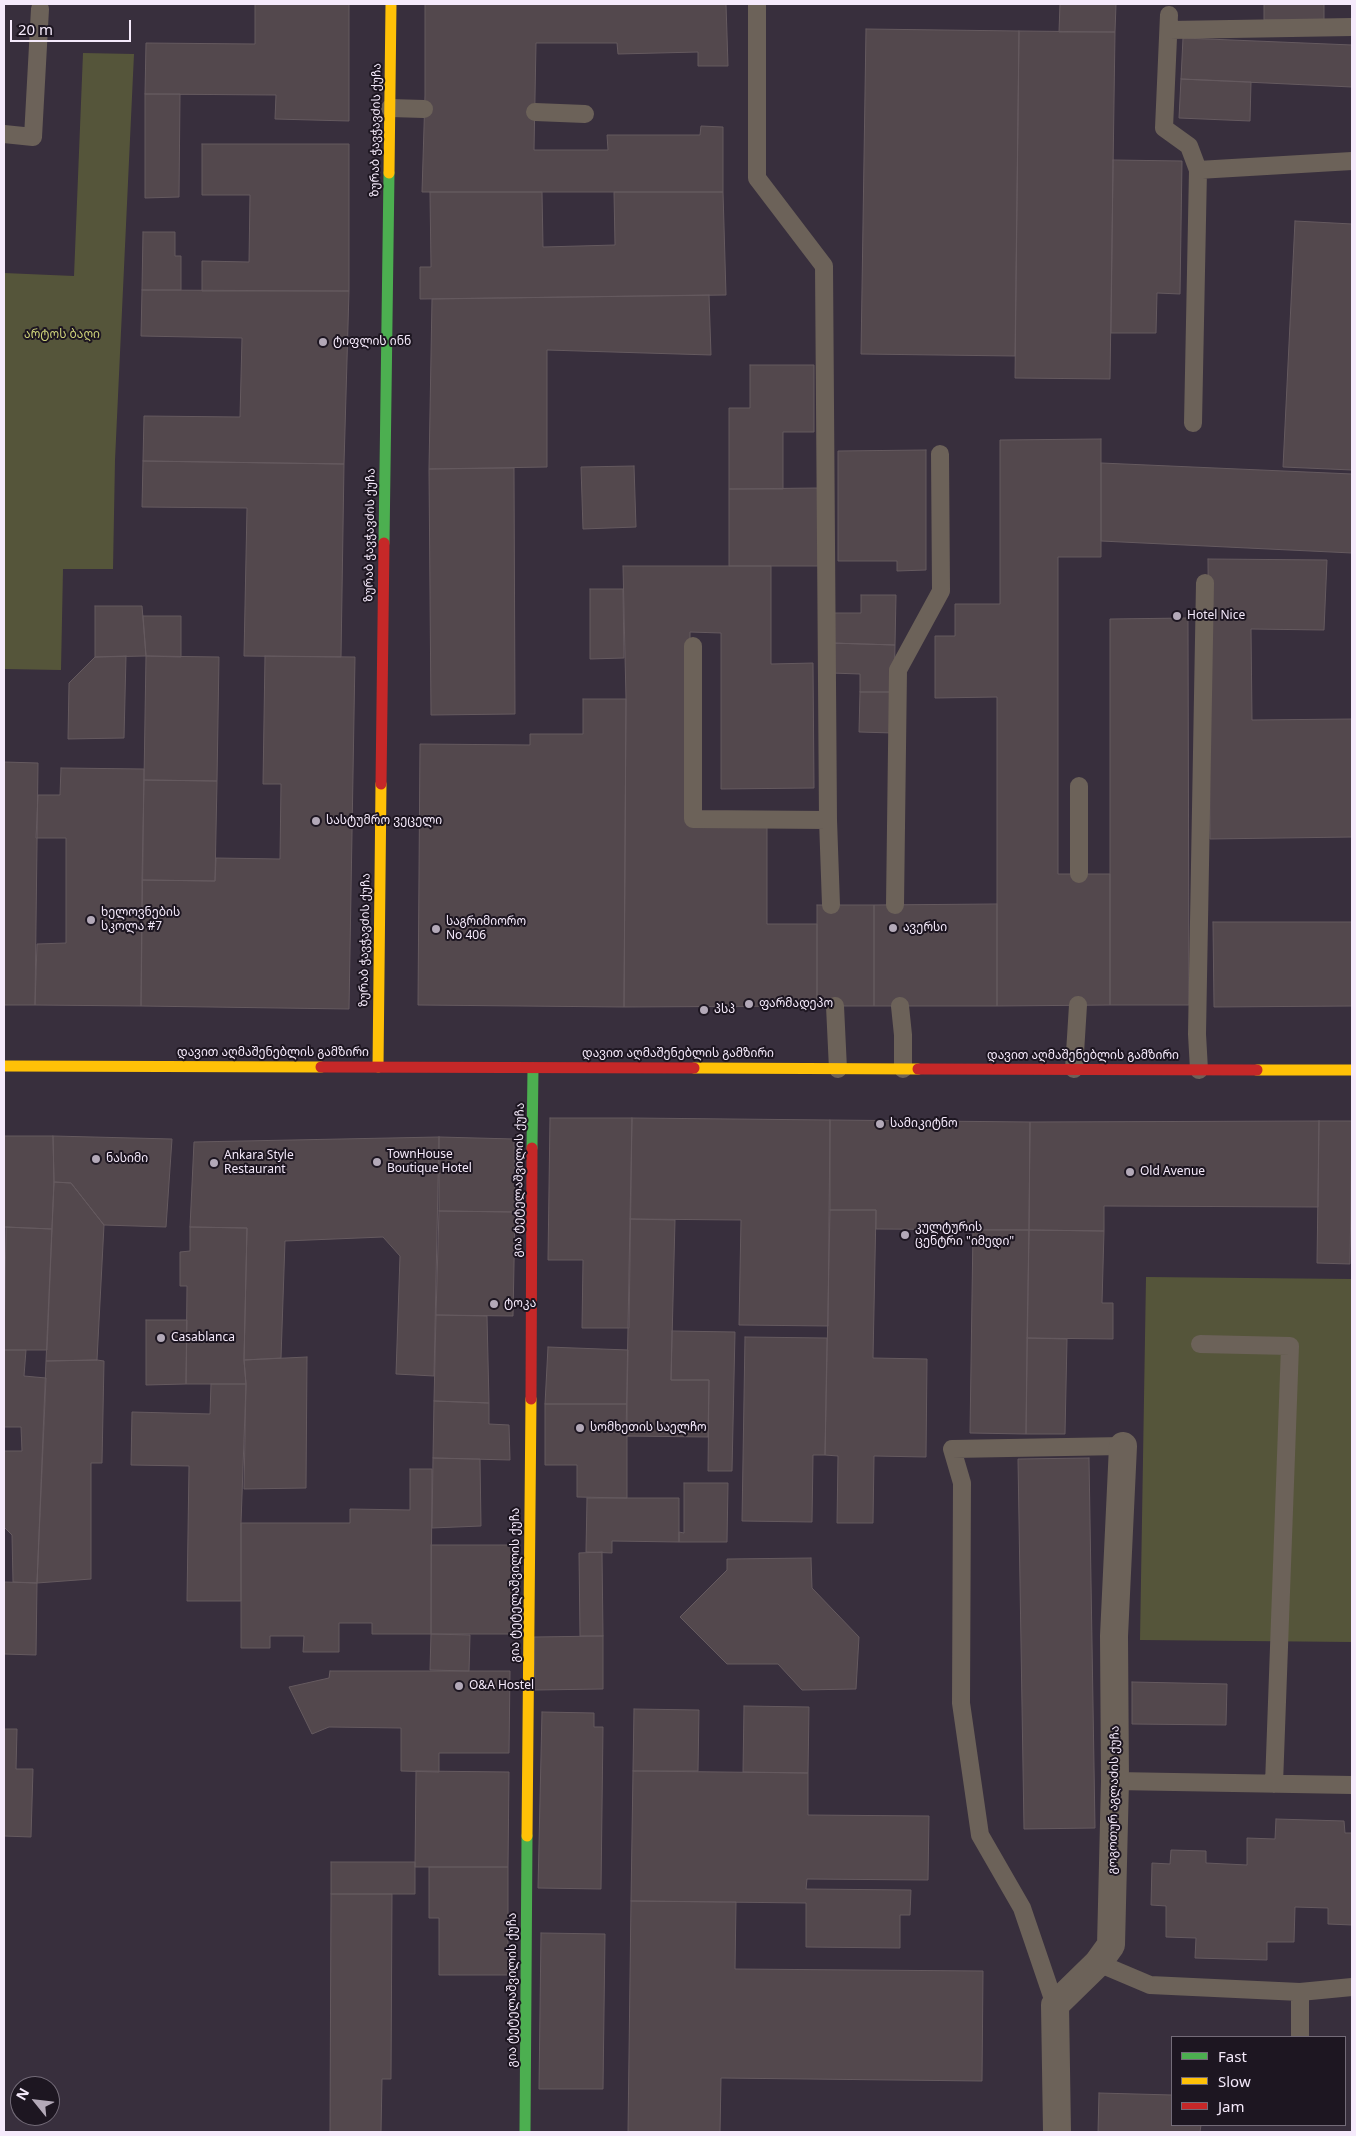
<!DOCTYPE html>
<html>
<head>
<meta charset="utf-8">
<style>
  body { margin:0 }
  #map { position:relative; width:1356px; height:2136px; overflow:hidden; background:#382f3d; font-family:"Noto Sans",sans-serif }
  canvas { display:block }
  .frame { position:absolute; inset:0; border:5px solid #f5eafb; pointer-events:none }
  .legend { position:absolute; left:1171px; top:2036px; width:175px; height:90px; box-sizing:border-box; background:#1d1621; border:1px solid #736b78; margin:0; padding:6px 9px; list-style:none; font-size:15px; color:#f5eafb }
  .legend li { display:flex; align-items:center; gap:10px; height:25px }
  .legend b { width:25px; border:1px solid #736b78 }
  .north { position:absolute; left:10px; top:2076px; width:50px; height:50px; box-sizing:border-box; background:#1d1621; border:1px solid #736b78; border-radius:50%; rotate:299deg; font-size:14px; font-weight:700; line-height:20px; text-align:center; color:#f5eafb }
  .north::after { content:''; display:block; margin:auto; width:18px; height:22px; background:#b3a9b8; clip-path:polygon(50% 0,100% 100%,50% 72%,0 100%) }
  .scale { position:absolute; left:10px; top:20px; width:121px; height:22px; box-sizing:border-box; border:2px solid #f5eafb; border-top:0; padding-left:6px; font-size:15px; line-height:18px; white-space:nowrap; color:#f5eafb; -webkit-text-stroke:4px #1d1621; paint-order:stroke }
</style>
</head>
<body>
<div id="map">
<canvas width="1356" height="2136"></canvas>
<div class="frame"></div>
<ul class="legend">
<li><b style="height:6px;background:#4caf50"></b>Fast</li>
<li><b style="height:6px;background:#ffc107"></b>Slow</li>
<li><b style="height:6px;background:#c62828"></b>Jam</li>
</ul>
<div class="north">N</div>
<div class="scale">20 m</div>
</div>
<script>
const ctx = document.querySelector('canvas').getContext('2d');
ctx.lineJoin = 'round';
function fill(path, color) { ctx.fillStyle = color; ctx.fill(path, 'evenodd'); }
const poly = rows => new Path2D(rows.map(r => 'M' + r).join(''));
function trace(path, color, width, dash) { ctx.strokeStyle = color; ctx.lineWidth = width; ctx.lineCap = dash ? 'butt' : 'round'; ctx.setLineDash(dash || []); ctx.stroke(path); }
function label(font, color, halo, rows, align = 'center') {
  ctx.font = font + ' "Noto Sans","Noto Sans Georgian",sans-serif'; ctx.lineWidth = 4; ctx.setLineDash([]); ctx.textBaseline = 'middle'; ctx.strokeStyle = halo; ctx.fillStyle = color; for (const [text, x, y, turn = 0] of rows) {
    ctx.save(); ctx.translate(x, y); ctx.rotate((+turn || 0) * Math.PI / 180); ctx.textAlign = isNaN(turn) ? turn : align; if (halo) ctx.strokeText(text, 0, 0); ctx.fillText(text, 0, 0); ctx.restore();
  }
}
fill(poly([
  [83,53,134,54,115,460,113,569,63,569,61,670,4,669,4,273,74,276],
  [1146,1277,1352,1279,1352,1642,1140,1640]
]), '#55553a');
const building = poly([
  [255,4,349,4,349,121,275,119,276,95,145,94,146,43,255,44,255,4],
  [425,4,726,4,728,66,698,66,698,52,618,54,617,43,536,43,534,150,608,150,607,135,700,135,701,126,723,127,723,192,422,192,425,95,425,4],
  [1060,4,1116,4,1115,32,1059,32,1060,4],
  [1264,4,1324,4,1324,21,1264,20,1264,4],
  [866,29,1019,31,1015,356,861,354,866,29],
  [1019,31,1115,32,1110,379,1015,378,1019,31],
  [1183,38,1352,45,1352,87,1181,79,1183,38],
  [1181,79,1251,82,1250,121,1179,118,1181,79],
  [145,94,180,94,179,197,145,198,145,94],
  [202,144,349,144,349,291,202,291,202,261,249,262,250,195,202,195,202,144],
  [1113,160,1182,161,1180,294,1157,293,1156,333,1111,333,1113,160],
  [430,192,542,192,543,247,615,245,614,192,723,192,726,295,420,299,420,267,431,267,430,192],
  [1295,221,1352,224,1352,470,1283,467,1295,221],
  [143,232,175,232,175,256,181,256,181,290,142,290,143,232],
  [142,290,349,291,344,464,143,461,144,416,240,417,242,338,141,336,142,290],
  [709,295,711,355,547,350,547,467,429,469,432,299,709,295],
  [750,365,814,365,814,432,783,432,783,489,729,489,729,408,750,408,750,365],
  [1101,439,1101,557,1058,557,1058,874,1110,874,1110,1005,997,1006,997,697,935,698,935,636,955,636,955,604,1000,604,1000,440,1101,439],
  [926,450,926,570,897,571,897,561,838,561,838,451,926,450],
  [143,461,344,464,341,657,244,656,247,508,142,507,143,461],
  [1101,463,1352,474,1352,553,1101,541,1101,463],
  [634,466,636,527,583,529,581,467,634,466],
  [514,468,515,714,431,715,429,469,514,468],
  [819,488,819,566,729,566,729,489,819,488],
  [1208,559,1327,560,1324,630,1251,629,1252,720,1352,719,1352,837,1210,839,1208,559],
  [623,566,771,566,771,664,813,663,814,788,721,789,721,633,690,632,690,826,767,826,767,924,817,924,817,1006,624,1007,626,699,623,566],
  [590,589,623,589,624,658,590,659,590,589],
  [861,595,896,595,895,645,831,643,832,613,861,613,861,595],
  [95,606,142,606,146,656,95,657,95,606],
  [143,616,181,616,181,657,146,656,143,616],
  [1188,618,1189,1005,1110,1005,1110,619,1188,618],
  [831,643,895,645,894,692,860,692,860,674,831,673,831,643],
  [126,656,124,738,68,739,69,683,95,657,126,656],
  [146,656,219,657,217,781,144,780,146,656],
  [265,656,355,657,349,1009,141,1006,142,880,215,881,216,858,280,859,281,784,263,784,265,656],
  [860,692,894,692,893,733,859,732,860,692],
  [583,699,626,699,624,1007,418,1005,420,744,530,745,530,734,583,734,583,699],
  [4,762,38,763,35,1005,4,1005,4,762],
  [61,768,144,769,141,1006,35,1005,37,944,66,943,66,838,36,838,38,795,60,795,61,768],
  [144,780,217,781,215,881,142,880,144,780],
  [997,904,997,1006,874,1006,874,905,997,904],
  [817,905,874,905,874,1006,817,1006,817,905],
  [1213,922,1352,922,1352,1006,1214,1007,1213,922],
  [550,1118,632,1118,629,1328,582,1328,583,1260,548,1260,550,1118],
  [632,1118,830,1120,828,1326,739,1325,741,1220,630,1219,632,1118],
  [830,1120,1030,1122,1029,1230,876,1229,876,1210,830,1210,830,1120],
  [1319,1121,1318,1207,1104,1206,1104,1231,1029,1230,1030,1122,1319,1121],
  [1319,1121,1352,1121,1350,1264,1317,1263,1319,1121],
  [4,1136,53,1136,54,1182,52,1229,4,1227,4,1136],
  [53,1136,172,1139,166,1227,104,1225,71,1183,54,1182,53,1136],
  [439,1137,434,1376,396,1374,400,1256,383,1237,285,1241,281,1358,244,1360,247,1228,190,1227,194,1142,439,1137],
  [439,1137,514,1139,515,1212,439,1211,439,1137],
  [54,1182,71,1183,104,1225,97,1360,46,1361,54,1182],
  [830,1210,876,1210,873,1358,927,1359,926,1457,874,1456,873,1523,837,1523,838,1456,825,1455,830,1210],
  [439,1211,515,1212,513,1316,436,1315,439,1211],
  [630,1219,675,1220,671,1380,709,1380,708,1437,626,1436,630,1219],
  [6,1227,52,1229,47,1350,4,1350,6,1227],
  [190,1227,247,1228,244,1360,246,1384,186,1384,187,1286,180,1286,180,1252,190,1251,190,1227],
  [973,1230,1029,1230,1026,1434,970,1433,973,1230],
  [1029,1230,1104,1231,1102,1303,1113,1303,1113,1339,1027,1338,1029,1230],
  [436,1315,487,1316,489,1403,434,1401,436,1315],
  [146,1320,187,1320,186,1384,146,1385,146,1320],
  [672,1331,735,1332,732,1471,708,1471,709,1380,671,1380,672,1331],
  [745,1337,827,1338,825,1455,813,1455,812,1522,742,1521,745,1337],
  [1027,1338,1067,1339,1065,1434,1026,1434,1027,1338],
  [548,1347,628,1350,627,1404,545,1404,548,1347],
  [4,1350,26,1350,24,1376,46,1378,37,1583,13,1582,12,1535,4,1527,4,1451,22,1451,21,1427,4,1427,4,1350],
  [307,1357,306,1488,244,1489,246,1384,244,1360,307,1357],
  [97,1360,104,1361,102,1463,91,1463,91,1579,37,1583,46,1361,97,1360],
  [211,1384,246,1384,241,1523,241,1601,187,1601,189,1466,131,1465,132,1412,210,1414,211,1384],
  [434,1401,489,1403,489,1424,509,1425,510,1460,433,1458,434,1401],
  [545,1404,627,1404,627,1498,577,1497,577,1465,545,1465,545,1404],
  [433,1458,480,1459,481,1526,432,1528,433,1458],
  [1089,1458,1095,1828,1024,1829,1018,1459,1089,1458],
  [410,1469,432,1469,431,1634,372,1634,372,1623,339,1623,339,1652,303,1652,304,1636,270,1636,270,1648,241,1648,241,1523,350,1523,350,1509,410,1510,410,1469],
  [684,1483,728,1483,727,1542,679,1542,679,1532,684,1533,684,1483],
  [587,1498,679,1498,679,1542,612,1541,612,1553,586,1552,587,1498],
  [431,1545,514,1545,515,1634,431,1634,431,1545],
  [602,1552,603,1636,580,1636,579,1553,602,1552],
  [811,1558,812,1588,859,1637,856,1689,802,1690,778,1664,727,1664,680,1617,727,1570,727,1559,811,1558],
  [4,1582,37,1583,36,1655,4,1654,4,1582],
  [431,1634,470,1635,469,1671,430,1670,431,1634],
  [603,1636,603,1689,535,1690,534,1637,603,1636],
  [330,1671,510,1671,509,1753,439,1753,439,1772,401,1771,401,1728,329,1727,312,1734,289,1687,329,1678,330,1671],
  [1132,1682,1227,1684,1226,1725,1132,1724,1132,1682],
  [744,1706,809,1707,808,1773,743,1772,744,1706],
  [634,1709,699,1710,698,1771,633,1771,634,1709],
  [542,1712,594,1713,594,1727,603,1727,601,1889,538,1888,542,1712],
  [4,1729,17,1729,16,1769,33,1769,31,1837,4,1836,4,1729],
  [416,1771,509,1772,508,1867,415,1867,416,1771],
  [633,1771,808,1773,808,1815,929,1816,928,1880,807,1879,806,1889,911,1890,910,1915,900,1915,900,1948,806,1947,806,1903,631,1901,633,1771],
  [1276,1819,1344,1821,1345,1833,1352,1833,1352,1925,1328,1924,1328,1908,1295,1907,1294,1942,1267,1942,1267,1960,1195,1958,1196,1938,1166,1937,1166,1906,1151,1905,1152,1863,1170,1864,1171,1850,1206,1851,1206,1863,1247,1865,1247,1838,1275,1839,1276,1819],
  [331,1862,415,1862,415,1894,331,1894,331,1862],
  [429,1867,508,1867,508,1975,439,1975,439,1918,429,1918,429,1867],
  [331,1894,392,1894,391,2079,382,2079,381,2132,330,2132,331,1894],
  [631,1901,736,1902,735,1969,983,1971,982,2081,721,2078,720,2132,628,2132,631,1901],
  [541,1933,605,1934,603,2089,539,2089,541,1933],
  [1099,2093,1172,2095,1172,2125,1201,2125,1200,2132,1098,2132,1099,2093]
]);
fill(building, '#53484d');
trace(building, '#655a5f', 1);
trace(poly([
  [757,4,757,178,824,266,828,820,831,905],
  [1169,15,1164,128,1189,146,1198,170,1193,423],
  [1170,30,1352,27],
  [390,108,424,109],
  [535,112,585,114],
  [4,134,33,137,40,9],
  [1198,170,1352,161],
  [693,646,693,819,828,820],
  [1079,786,1079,874],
  [895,905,898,670,941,591,940,454],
  [835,1006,838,1069],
  [900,1006,903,1035,903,1069],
  [1074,1069,1078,1005],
  [1199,1070,1197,1034,1205,583],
  [1200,1344,1290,1346,1274,1784],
  [1115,1781,1352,1785],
  [1098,1963,1150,1985,1300,1992,1352,1987],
  [1055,2005,1022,1908,980,1835,961,1703,962,1483,952,1449,1123,1446],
  [1300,2037,1300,1992]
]), '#6c6259', 18);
trace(poly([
  [1057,2132,1055,2005,1098,1963,1111,1945,1115,1781,1114,1636,1123,1446]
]), '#6c6259', 28);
trace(poly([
  [384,543,389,173],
  [532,1148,533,1068],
  [525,2132,527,1836]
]), '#4caf50', 11);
trace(poly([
  [389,173,391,4],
  [4,1066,321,1067],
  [378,1067,381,784],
  [694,1068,918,1069],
  [1257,1070,1352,1070],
  [527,1836,531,1399]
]), '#ffc107', 11);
trace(poly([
  [381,784,384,543],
  [321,1067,694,1068],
  [918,1069,1257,1070],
  [531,1399,532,1148]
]), '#c62828', 11);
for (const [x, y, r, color] of [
  [323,342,5,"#b3a9b8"],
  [1177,616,5,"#b3a9b8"],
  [316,821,5,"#b3a9b8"],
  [91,920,5,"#b3a9b8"],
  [893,928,5,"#b3a9b8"],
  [436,929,5,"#b3a9b8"],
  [749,1004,5,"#b3a9b8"],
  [704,1010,5,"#b3a9b8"],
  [880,1124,5,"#b3a9b8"],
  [96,1159,5,"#b3a9b8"],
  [377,1162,5,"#b3a9b8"],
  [214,1163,5,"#b3a9b8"],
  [1130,1172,5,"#b3a9b8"],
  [905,1235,5,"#b3a9b8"],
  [494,1304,5,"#b3a9b8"],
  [161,1338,5,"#b3a9b8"],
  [580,1428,5,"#b3a9b8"],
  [459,1686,5,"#b3a9b8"]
]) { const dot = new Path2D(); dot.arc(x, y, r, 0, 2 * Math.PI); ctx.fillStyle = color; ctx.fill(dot); trace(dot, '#1d1621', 2); }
label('12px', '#f5eafb', '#1d1621', [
  ["ზურაბ ჭავჭავძის ქუჩა",376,130,-89],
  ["ზურაბ ჭავჭავძის ქუჩა",370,535,-89],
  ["ზურაბ ჭავჭავძის ქუჩა",365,940,-89],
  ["დავით აღმაშენებლის გამზირი",273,1053],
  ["დავით აღმაშენებლის გამზირი",678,1054],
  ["დავით აღმაშენებლის გამზირი",1083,1056],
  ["გია ტეტელაშვილის ქუჩა",519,1180,-89],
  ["გია ტეტელაშვილის ქუჩა",516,1585,-90],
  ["გოგოთურ აგლაძის ქუჩა",1114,1800,-89],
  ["გია ტეტელაშვილის ქუჩა",513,1990,-90]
]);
label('12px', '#cbcf78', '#1d1621', [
  ["არტოს ბაღი",62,335]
]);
label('12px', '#f5eafb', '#1d1621', [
  ["ტიფლის ინნ",333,342],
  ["Hotel Nice",1187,616],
  ["სასტუმრო ვეცელი",326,821],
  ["ხელოვნების",101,913],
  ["სკოლა #7",101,927],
  ["საგრიმიორო",446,922],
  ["No 406",446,936],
  ["ავერსი",903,928],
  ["ფარმადეპო",759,1004],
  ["პსპ",714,1010],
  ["სამიკიტნო",890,1124],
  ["TownHouse",387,1155],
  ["Boutique Hotel",387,1169],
  ["Ankara Style",224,1156],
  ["Restaurant",224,1170],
  ["ნასიმი",106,1159],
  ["Old Avenue",1140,1172],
  ["კულტურის",915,1228],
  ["ცენტრი \"იმედი\"",915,1242],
  ["ტოკა",504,1304],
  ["Casablanca",171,1338],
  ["სომხეთის საელჩო",590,1428],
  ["O&A Hostel",469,1686]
], 'left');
</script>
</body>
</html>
